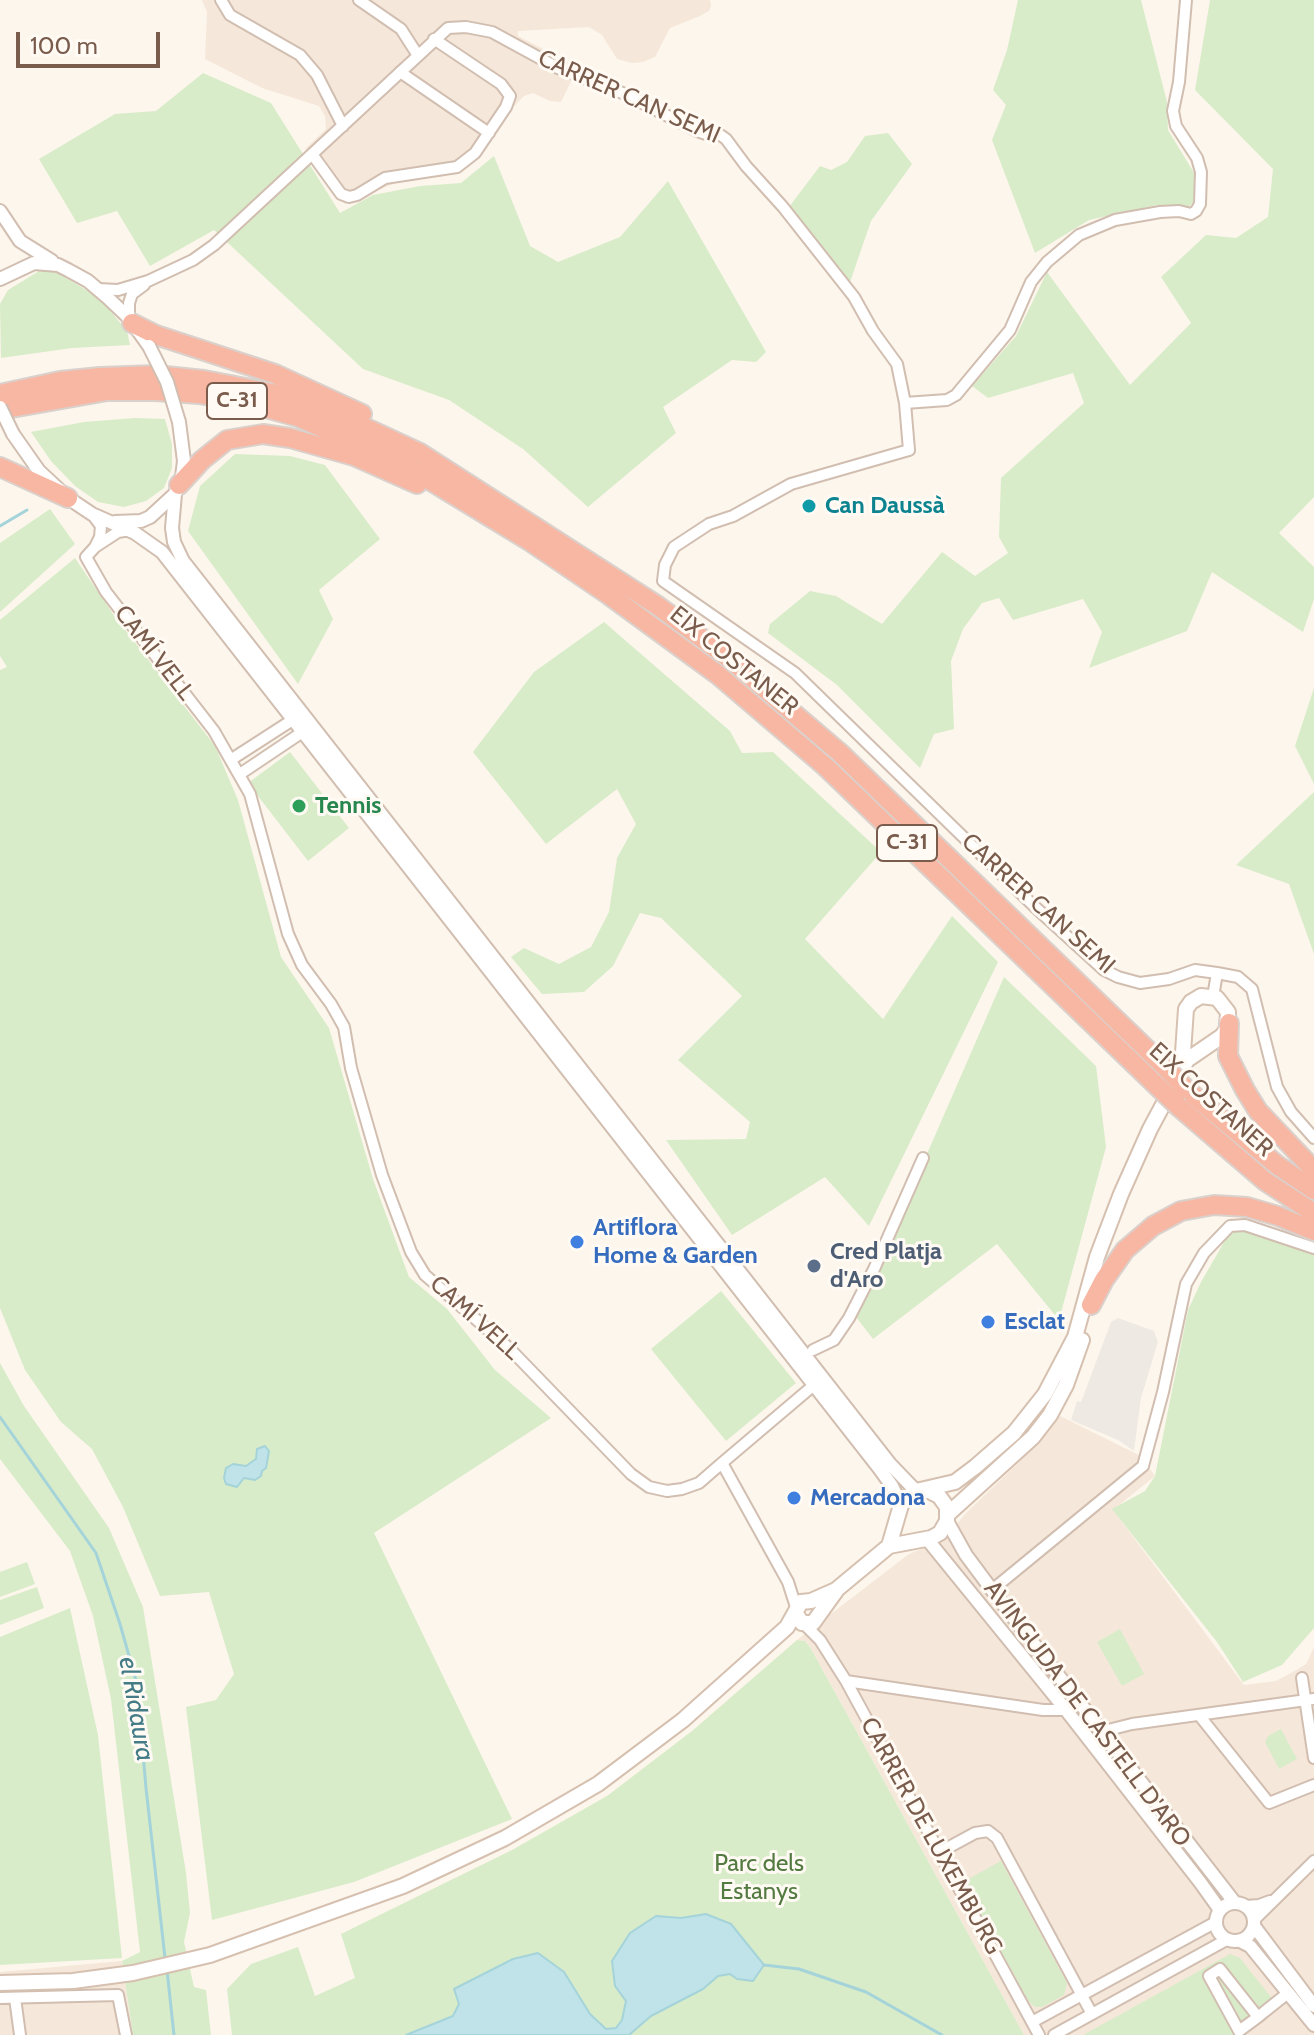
<!DOCTYPE html>
<html>
<head>
<meta charset="utf-8">
<style>
  body { margin:0 }
  #map { position:relative; width:1314px; height:2035px; overflow:hidden; background:#fdf6ec; font-family:Cabin,sans-serif }
  canvas { display:block }
  .scale { position:absolute; left:16px; top:32px; width:144px; height:36px; box-sizing:border-box; border:4px solid #7a5c4d; border-top:0; padding-left:10px; font-size:24px; line-height:28px; white-space:nowrap; color:#7a5c4d; -webkit-text-stroke:6px #fffaf3; paint-order:stroke }
</style>
</head>
<body>
<div id="map">
<canvas width="1314" height="2035"></canvas>
<div class="scale">100 m</div>
</div>
<script>
const ctx = document.querySelector('canvas').getContext('2d');
ctx.lineJoin = 'round';
function fill(path, color) { ctx.fillStyle = color; ctx.fill(path, 'evenodd'); }
const poly = rows => new Path2D(rows.map(r => 'M' + r).join(''));
function trace(path, color, width, dash) { ctx.strokeStyle = color; ctx.lineWidth = width; ctx.lineCap = dash ? 'butt' : 'round'; ctx.setLineDash(dash || []); ctx.stroke(path); }
function label(font, color, halo, rows, align = 'center') {
  ctx.font = font + ' Cabin,sans-serif'; ctx.lineWidth = 6; ctx.setLineDash([]); ctx.textBaseline = 'middle'; ctx.strokeStyle = halo; ctx.fillStyle = color; for (const [text, x, y, turn = 0] of rows) {
    ctx.save(); ctx.translate(x, y); ctx.rotate((+turn || 0) * Math.PI / 180); ctx.textAlign = isNaN(turn) ? turn : align; if (halo) ctx.strokeText(text, 0, 0); ctx.fillText(text, 0, 0); ctx.restore();
  }
}
fill(poly([
  [202,0,710,0,711,6,709,11,700,16,670,28,655,57,643,62,632,63,617,59,602,35,589,27,518,31,518,36,578,67,561,102,550,101,533,93,524,96,502,119,487,147,465,166,445,176,400,181,345,204,330,190,305,149,326,129,325,116,319,106,262,88,205,59,207,12],
  [1060,1416,1141,1456,1155,1476,1113,1510,1244,1685,1276,1681,1298,1669,1306,1664,1314,1647,1314,2035,1024,2035,810,1647,805,1641,797,1640,909,1554,945,1539,965,1514,1021,1460],
  [122,1961,133,2035,0,2035,0,1972]
]), '#f5e8da');
fill(poly([
  [1118,1318,1154,1331,1158,1342,1141,1398,1134,1451,1118,1440,1071,1420,1077,1401,1081,1402,1111,1322]
]), '#efe9e4');
fill(poly([
  [1018,0,1141,0,1167,102,1168,130,1196,176,1196,199,1189,207,1157,205,1089,220,1035,253,992,140,1006,105,993,90,1007,50],
  [1210,0,1314,0,1314,497,1279,533,1314,567,1314,599,1303,632,1212,572,1187,631,1089,668,1102,632,1083,599,1013,620,999,598,982,603,963,629,951,661,954,729,934,734,920,768,837,685,768,633,770,624,810,591,836,596,882,624,942,552,975,576,1008,553,999,537,1001,478,1084,403,1073,373,988,398,972,386,1016,336,1047,272,1130,385,1191,323,1161,277,1206,235,1236,238,1268,217,1273,169,1195,90],
  [203,73,271,103,340,213,373,195,420,186,461,183,494,156,530,246,558,262,620,237,668,181,766,352,756,362,732,360,663,407,676,433,588,507,523,449,449,400,363,369,214,230,150,266,117,211,77,223,39,159,115,114,156,111],
  [888,133,912,164,871,221,849,285,789,207,820,166,831,170,847,162,865,136],
  [39,271,56,272,88,291,107,307,127,331,130,345,72,348,1,358,0,304,8,290],
  [135,418,165,419,172,444,172,468,164,488,146,501,124,507,98,502,75,486,51,461,31,432,84,422],
  [235,454,290,456,325,465,380,539,319,590,333,619,298,684,188,531,200,486],
  [50,509,75,544,0,612,0,543],
  [75,558,113,614,215,746,238,800,281,957,329,1028,373,1179,409,1277,447,1309,495,1370,551,1418,374,1533,512,1819,354,1882,212,1920,186,1707,216,1700,234,1674,209,1592,160,1596,123,1507,92,1449,61,1422,25,1370,0,1308,0,670,7,667,0,656,0,620],
  [604,622,730,731,742,753,773,752,881,852,805,939,883,1019,952,916,998,962,869,1226,825,1177,732,1235,666,1140,746,1139,750,1122,678,1060,742,996,661,918,640,913,613,966,584,992,542,994,511,957,524,948,559,964,591,947,609,912,617,858,636,824,617,789,546,844,473,752,534,672],
  [1314,688,1314,784,1295,746],
  [290,752,349,828,308,861,248,783],
  [1314,792,1314,954,1289,884,1236,865],
  [1004,977,1096,1066,1106,1147,1059,1320,997,1244,873,1339,856,1317],
  [1257,1227,1314,1246,1314,1628,1282,1665,1243,1682,1217,1642,1112,1509,1145,1491,1155,1476,1188,1310,1201,1282,1227,1237,1238,1229],
  [721,1291,796,1383,726,1441,651,1349],
  [0,1363,24,1406,109,1528,143,1607,186,1873,190,1913,184,1942,194,1987,206,1990,211,2035,133,2035,122,1961,140,1952,111,1699,93,1616,70,1551,0,1459],
  [27,1562,35,1584,0,1597,0,1572],
  [37,1587,44,1608,0,1625,0,1600],
  [70,1608,98,1735,122,1958,0,1965,0,1637],
  [1120,1629,1144,1674,1122,1686,1097,1642],
  [797,1640,805,1641,810,1647,1024,2035,232,2035,227,1989,251,1964,298,1947,315,1996,355,1978,341,1934,512,1850,607,1796,692,1731],
  [1281,1729,1297,1759,1279,1769,1265,1742,1268,1736],
  [1001,1861,1067,1983,1064,1995,1042,2007,1035,2007,1029,2002,963,1882],
  [1230,1954,1240,1958,1278,2006,1241,2035,1083,2035]
]), '#d8ecc9');
const water = poly([
  [265,1446,269,1451,266,1468,262,1471,261,1476,255,1480,244,1478,237,1487,226,1484,224,1478,226,1468,233,1464,246,1466,256,1459,257,1449,265,1446],
  [706,1914,731,1924,764,1965,753,1981,737,1979,730,1974,718,1976,703,1989,651,2016,629,2035,406,2035,453,2016,459,2004,454,1989,513,1959,538,1953,564,1972,590,2014,606,2029,616,2028,622,2020,626,2001,615,1986,612,1961,630,1933,656,1916,681,1918,706,1914]
]);
fill(water, '#bfe3e8');
trace(water, '#a5d3da', 2);
trace(poly([
  [0,526,27,510],
  [0,1417,96,1553,120,1624,137,1684,146,1788,165,1958],
  [764,1965,799,1969,866,1992,942,2035],
  [167,1970,174,2035]
]), '#a5d3da', 3);
const minor = poly([
  [221,0,230,15,300,55,317,75,343,126],
  [359,0,401,29,417,54],
  [400,72,489,133],
  [312,154,341,194,349,197,357,195,385,178,457,167,475,153,506,107,510,96,501,84,434,39],
  [98,289,118,290,148,281,193,260,214,245,448,28,466,27,492,32,558,68,625,94,697,131,706,134,716,132,726,139,746,166,783,207,854,297,873,331,897,364,905,403,909,450,791,484,733,516,709,524,674,547,665,565,663,581,795,673,1035,907,1104,970,1118,977,1140,983,1169,979,1195,970,1217,973],
  [129,318,129,303,132,294,144,285],
  [905,403,947,400,956,395,1010,330,1031,282,1047,262,1079,235,1115,220,1160,212,1179,211,1191,214,1196,211,1200,204,1201,172,1197,158,1176,126,1173,111,1179,82,1186,0],
  [92,514,101,526,100,537,95,547],
  [130,530,118,532,95,547,86,557,106,592,214,731,250,794,288,934,302,965,331,1004,344,1027,351,1068,382,1175,411,1252,425,1275,509,1348,631,1474,649,1487,667,1491,682,1489,699,1483,722,1463,788,1582,796,1607],
  [232,759,294,719],
  [240,774,304,731],
  [1213,997,1217,973,1238,977,1252,989,1277,1087,1291,1112,1314,1138],
  [813,1350,834,1340,849,1318,874,1269,923,1158],
  [722,1463,814,1385],
  [992,1590,1143,1466,1163,1392,1186,1284,1204,1253,1230,1226,1245,1225,1314,1248],
  [804,1624,820,1640,846,1681,1039,2035],
  [1302,1678,1314,1758],
  [846,1681,1043,1710,1066,1710],
  [1199,1715,1269,1803,1314,1785],
  [1100,1732,1132,1724,1314,1699],
  [940,1852,975,1833,988,1831,997,1838,1092,2014],
  [1246,1906,1259,1905,1270,1901],
  [1254,1920,1314,1861],
  [0,1998,118,1995,126,2035],
  [15,1998,20,2035],
  [1258,2017,1220,1969,1209,1976,1239,2031,1258,2017,1264,2012,1288,1993],
  [1032,2022,1216,1922],
  [1054,2035,1228,1939]
]);
const tertiary = poly([
  [0,211,20,241,52,261],
  [0,279,34,263,58,265,68,270,88,281,108,298,129,318,149,346],
  [179,422,184,461,182,477,175,494,172,528,174,542,183,561,890,1464,916,1491],
  [13,434,39,471,68,498,92,514,135,533,162,552,879,1468,892,1486,901,1505],
  [115,522,141,521,150,517,175,494],
  [947,1521,966,1555,992,1590,1235,1903],
  [927,1539,1066,1710,1200,1882,1220,1910],
  '1216 1922a19 19 0 1 1 38 0a19 19 0 1 1-38 0Z',
  [1254,1926,1314,2006],
  [1240,1941,1250,1946,1314,2025]
]);
const secondary = poly([
  [948,1514,1033,1437,1050,1415,1066,1385,1082,1340],
  [889,1546,901,1505,906,1498,916,1491,955,1482,975,1467,1014,1433,1045,1394,1075,1337,1097,1257,1121,1194,1150,1129,1187,1060,1222,1036,1227,1029,1228,1012,1217,998,1201,996,1191,1002,1186,1009,1182,1067],
  [796,1614,802,1623,813,1623,836,1591],
  [0,1983,73,1981,133,1973,210,1955,403,1886,505,1838,598,1784,683,1720,787,1627,801,1602,811,1601,836,1590,889,1546,931,1538,940,1533,947,1521,947,1507,939,1496,927,1490]
]);
const motorway = poly([
  [132,323,156,335,275,374,362,414],
  [0,394,60,381,100,377,156,375,204,380,282,395,338,415,420,453,658,606,730,659,839,752,1165,1067],
  [0,410,107,391,155,391,199,394,244,402,298,417,403,464,528,540,609,595,717,674,826,767,1153,1082],
  [0,467,68,498],
  [179,485,202,460,227,440,263,434,290,438,354,456,417,484],
  [1229,1023,1228,1056,1245,1090,1258,1111,1314,1170],
  [1187,1090,1277,1165,1314,1190],
  [1179,1107,1265,1181,1314,1213],
  [1091,1305,1104,1280,1125,1250,1153,1226,1181,1211,1214,1205,1247,1207,1278,1216,1314,1231]
]);
trace(minor, '#d1beb0', 14);
trace(tertiary, '#d1beb0', 16);
trace(secondary, '#d6c0b0', 18);
trace(motorway, '#dad1cd', 22);
trace(minor, '#fff', 10);
trace(tertiary, '#fff', 12);
trace(secondary, '#fff', 14);
trace(motorway, '#f7b7a3', 18);
const tertiaryBridge = poly([
  [149,346,167,382,179,422],
  [0,407,13,434]
]);
const motorwayBridge = poly([
  [1165,1067,1187,1090],
  [1153,1082,1179,1107]
]);
trace(tertiaryBridge, '#d1beb0', 16, []);
trace(motorwayBridge, '#dad1cd', 22, []);
trace(tertiaryBridge, '#fff', 12);
trace(motorwayBridge, '#f7b7a3', 18);
for (const [x, y, r, color] of [
  [809,506,8,"#0f9aa8"],
  [299,806,8,"#2e9e5b"],
  [577,1242,8,"#3f7fe0"],
  [814,1266,8,"#5c6f8a"],
  [988,1322,8,"#3f7fe0"],
  [794,1498,8,"#3f7fe0"]
]) { const dot = new Path2D(); dot.arc(x, y, r, 0, 2 * Math.PI); ctx.fillStyle = color; ctx.fill(dot); trace(dot, '#fffaf3', 3); }
for (const [x, y, w] of [
  [237,401,60],
  [907,843,60]
]) { const box = new Path2D(); box.roundRect(x - w / 2, y - 18, w, 36, 6); ctx.fillStyle = '#fffaf3'; ctx.fill(box); trace(box, '#7a5c4d', 2); }
label('bold 22px', '#7a5c4d', null, [
  ["C-31",237,401],
  ["C-31",907,843]
]);
label('24px', '#7a5c4d', '#fffaf3', [
  ["CARRER CAN SEMI",629,97,24],
  ["CAMÍ VELL",154,653,52],
  ["EIX COSTANER",734,661,39],
  ["CARRER CAN SEMI",1038,904,42],
  ["EIX COSTANER",1211,1100,42],
  ["CAMÍ VELL",475,1318,42],
  ["AVINGUDA DE CASTELL D'ARO",1087,1714,53],
  ["CARRER DE LUXEMBURG",931,1836,61]
]);
label('bold 24px', '#0d838f', '#fffaf3', [
  ["Can Daussà",825,506]
], 'left');
label('bold 24px', '#27864d', '#fffaf3', [
  ["Tennis",315,806]
], 'left');
label('bold 24px', '#366cbe', '#fffaf3', [
  ["Artiflora",593,1228],
  ["Home & Garden",593,1256],
  ["Esclat",1004,1322],
  ["Mercadona",810,1498]
], 'left');
label('bold 24px', '#4e5e75', '#fffaf3', [
  ["Cred Platja",830,1252],
  ["d'Aro",830,1280]
], 'left');
label('24px', '#537a41', '#fffaf3', [
  ["Parc dels",759,1864],
  ["Estanys",759,1892]
]);
label('italic 26px', '#437c86', '#fffaf3', [
  ["el Ridaura",136,1709,80]
]);
</script>
</body>
</html>
